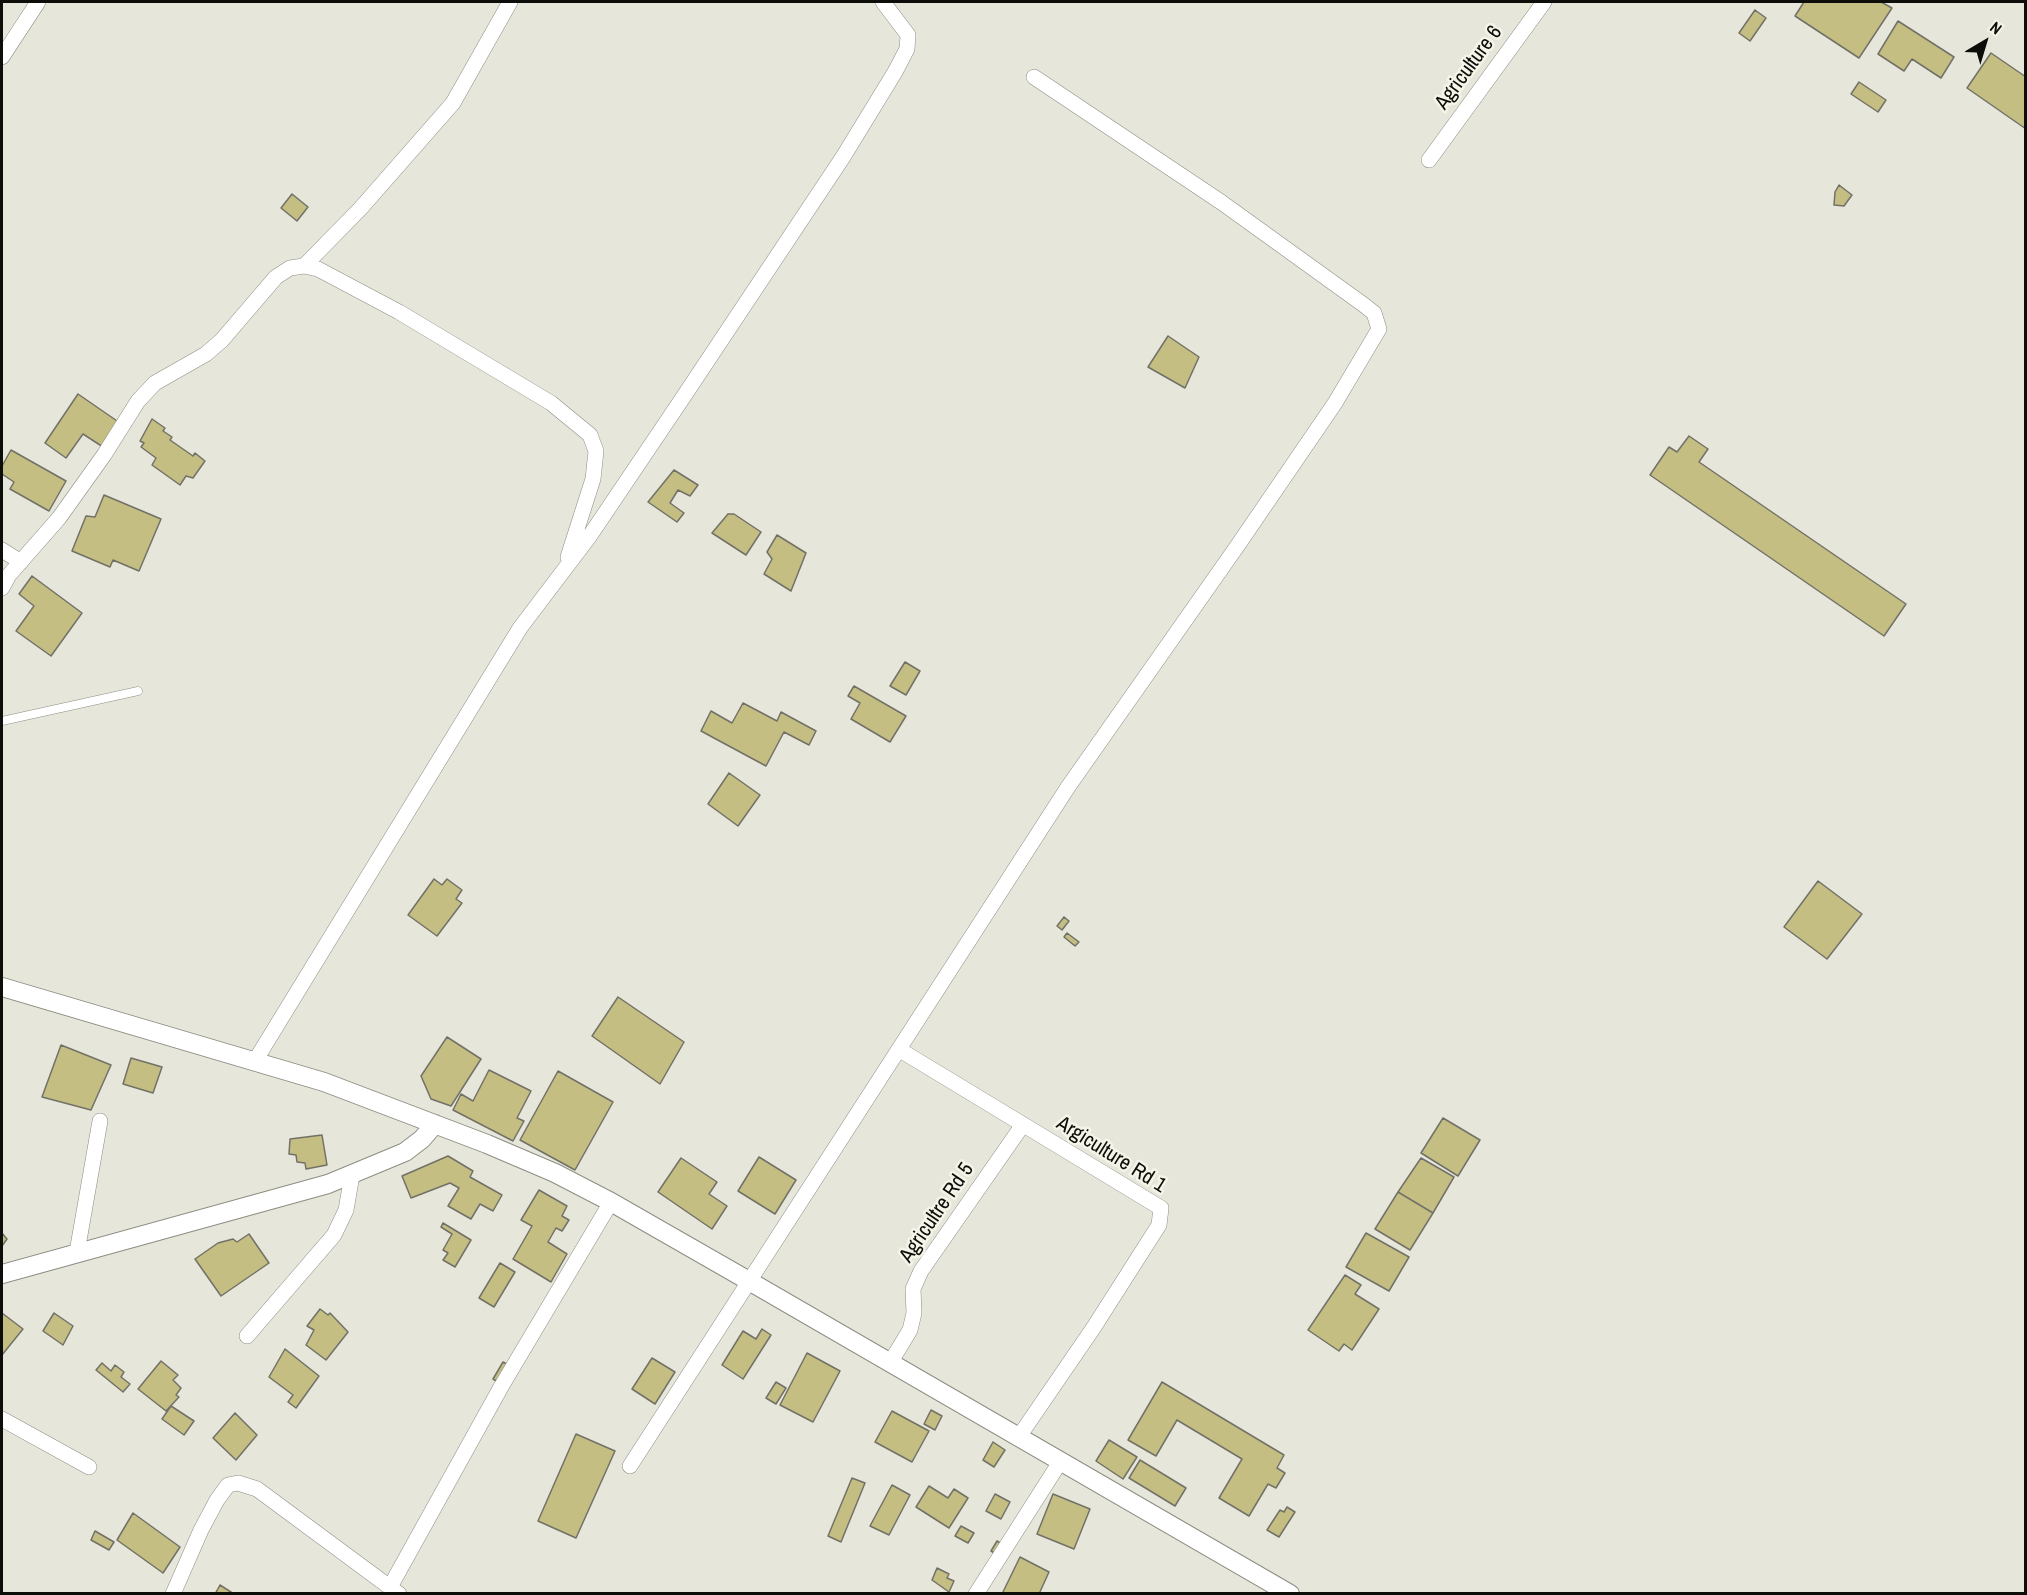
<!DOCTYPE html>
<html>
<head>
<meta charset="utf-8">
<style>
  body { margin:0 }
  #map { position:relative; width:2027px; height:1595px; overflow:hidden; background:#e7e6db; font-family:"Archivo Narrow",sans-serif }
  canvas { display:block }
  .frame { position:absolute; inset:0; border:3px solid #0d0d09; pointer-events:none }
  .north { position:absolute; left:1955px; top:12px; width:60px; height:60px; -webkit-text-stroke:4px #f4f4e8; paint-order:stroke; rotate:38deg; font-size:16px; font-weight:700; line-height:24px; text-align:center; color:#0d0d09 }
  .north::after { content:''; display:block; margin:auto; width:21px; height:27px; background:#0d0d09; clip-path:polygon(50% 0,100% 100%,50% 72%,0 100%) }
</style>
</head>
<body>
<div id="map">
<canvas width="2027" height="1595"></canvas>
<div class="frame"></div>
<div class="north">N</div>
</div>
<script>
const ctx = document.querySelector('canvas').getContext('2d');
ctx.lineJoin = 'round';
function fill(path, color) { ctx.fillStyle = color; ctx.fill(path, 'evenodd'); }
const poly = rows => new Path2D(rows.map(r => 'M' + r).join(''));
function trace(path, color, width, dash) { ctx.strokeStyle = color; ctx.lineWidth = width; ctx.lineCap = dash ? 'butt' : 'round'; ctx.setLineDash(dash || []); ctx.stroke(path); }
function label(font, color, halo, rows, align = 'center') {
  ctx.font = font + ' "Archivo Narrow",sans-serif'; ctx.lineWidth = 5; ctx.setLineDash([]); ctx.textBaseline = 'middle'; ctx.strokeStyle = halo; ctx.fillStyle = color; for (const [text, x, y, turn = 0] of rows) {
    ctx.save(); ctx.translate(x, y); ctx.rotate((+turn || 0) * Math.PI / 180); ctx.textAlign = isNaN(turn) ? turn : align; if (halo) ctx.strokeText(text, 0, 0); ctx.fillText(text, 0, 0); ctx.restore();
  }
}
const building = poly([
  [1804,2,1881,2,1892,8,1859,58,1795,16,1804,2],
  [1755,10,1766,18,1750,41,1739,33,1755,10],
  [1898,21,1954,57,1941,78,1912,59,1904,71,1878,54,1898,21],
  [1991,53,2026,77,2026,129,1967,88,1991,53],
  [1859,82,1886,100,1878,112,1851,94,1859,82],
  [1839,185,1852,195,1844,206,1834,205,1835,192,1839,185],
  [292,194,308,207,297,221,281,208,292,194],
  [1168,336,1199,357,1185,388,1148,367,1168,336],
  [78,394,120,423,103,447,83,434,66,458,45,443,78,394],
  [152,419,165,428,163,431,172,437,170,440,193,456,195,453,205,461,193,478,186,476,180,485,152,465,156,458,141,447,144,443,140,441,152,419],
  [1689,436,1708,449,1699,462,1906,604,1884,636,1650,475,1669,447,1677,452,1689,436],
  [11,450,66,481,49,511,10,489,14,482,2,474,2,466,11,450],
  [674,470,698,485,690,496,678,490,670,503,684,513,677,522,648,502,674,470],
  [104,495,161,519,139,571,113,560,110,567,72,551,86,516,95,517,104,495],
  [728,514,734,514,761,532,746,555,712,533,728,514],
  [777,535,806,553,791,591,764,574,772,559,767,552,777,535],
  [32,576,82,613,51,656,16,631,34,606,19,594,32,576],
  [905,662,920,671,906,695,890,686,905,662],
  [854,686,906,716,890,742,851,719,860,703,848,696,854,686],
  [743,703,777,721,781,712,816,731,809,745,784,732,766,766,701,731,711,711,732,723,743,703],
  [729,773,760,795,738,826,708,804,729,773],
  [434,879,442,885,447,879,462,890,456,899,462,903,437,936,408,915,434,879],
  [1818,881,1862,914,1827,959,1784,927,1818,881],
  [1064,917,1069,921,1062,930,1057,926,1064,917],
  [1067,933,1079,942,1075,946,1064,937,1067,933],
  [618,997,684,1042,660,1084,592,1036,618,997],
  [447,1037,481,1059,451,1106,431,1099,421,1076,447,1037],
  [61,1045,111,1065,91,1110,42,1097,61,1045],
  [131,1058,162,1067,153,1093,123,1084,131,1058],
  [489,1070,531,1091,517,1118,524,1121,513,1141,453,1110,461,1094,473,1101,489,1070],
  [558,1071,613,1102,575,1170,520,1140,558,1071],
  [1443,1118,1480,1140,1458,1176,1421,1153,1443,1118],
  [322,1135,327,1165,306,1169,305,1163,297,1162,296,1155,289,1154,290,1139,322,1135],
  [448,1156,473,1171,470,1177,502,1195,493,1211,480,1204,471,1219,448,1206,459,1188,450,1183,411,1198,402,1176,448,1156],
  [759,1157,796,1180,775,1214,738,1191,759,1157],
  [681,1158,717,1182,709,1194,727,1206,712,1229,658,1192,681,1158],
  [1421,1158,1454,1177,1433,1213,1398,1192,1421,1158],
  [539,1190,567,1206,562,1216,569,1220,562,1231,556,1228,548,1242,567,1254,551,1282,513,1259,532,1226,521,1220,539,1190],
  [1398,1192,1433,1213,1410,1250,1375,1229,1398,1192],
  [443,1223,471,1240,455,1267,443,1260,448,1253,443,1250,452,1234,441,1227,443,1223],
  [2,1233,7,1239,2,1246,2,1233],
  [1366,1233,1409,1257,1389,1291,1346,1267,1366,1233],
  [249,1234,269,1263,221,1296,195,1259,218,1243,233,1239,237,1242,249,1234],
  [500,1263,515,1272,494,1307,479,1298,500,1263],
  [1345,1275,1361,1285,1355,1294,1379,1309,1352,1350,1344,1344,1339,1351,1308,1330,1345,1275],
  [320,1309,328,1315,330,1313,348,1332,326,1360,306,1345,314,1330,307,1326,320,1309],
  [2,1313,23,1329,2,1355,2,1313],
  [54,1313,73,1326,63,1345,43,1331,54,1313],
  [762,1329,771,1335,743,1379,722,1365,743,1331,756,1339,762,1329],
  [285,1349,319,1376,296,1408,288,1402,293,1395,269,1377,285,1349],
  [807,1353,840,1371,813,1422,780,1405,807,1353],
  [652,1358,675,1372,655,1404,632,1389,652,1358],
  [161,1361,178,1375,173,1380,181,1388,176,1395,179,1397,166,1411,138,1389,161,1361],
  [503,1362,514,1368,504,1386,493,1379,503,1362],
  [102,1363,111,1371,115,1365,124,1372,121,1377,130,1384,123,1392,96,1370,102,1363],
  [776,1382,786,1388,776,1404,766,1398,776,1382],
  [1162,1382,1284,1455,1277,1468,1285,1473,1276,1488,1268,1484,1249,1516,1219,1498,1242,1459,1177,1420,1156,1456,1128,1440,1162,1382],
  [171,1406,194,1421,184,1435,162,1419,171,1406],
  [931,1410,942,1416,935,1430,924,1424,931,1410],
  [892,1411,929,1431,912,1462,875,1442,892,1411],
  [235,1413,257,1435,236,1460,213,1438,235,1413],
  [576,1434,615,1451,576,1538,538,1521,576,1434],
  [1109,1440,1137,1457,1123,1479,1096,1461,1109,1440],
  [993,1442,1005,1450,994,1467,983,1460,993,1442],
  [1140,1460,1186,1488,1175,1506,1129,1478,1140,1460],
  [852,1478,865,1483,841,1542,828,1536,852,1478],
  [892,1485,910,1495,889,1535,870,1526,892,1485],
  [929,1486,948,1498,954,1489,968,1498,949,1528,916,1507,929,1486],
  [995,1494,1010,1502,1001,1519,986,1511,995,1494],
  [1053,1494,1090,1509,1074,1549,1037,1534,1053,1494],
  [1287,1507,1295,1512,1279,1537,1267,1530,1280,1510,1284,1512,1287,1507],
  [133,1513,180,1547,163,1573,117,1540,133,1513],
  [961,1526,974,1533,968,1543,955,1536,961,1526],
  [95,1531,114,1542,109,1550,91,1540,95,1531],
  [997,1541,1010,1549,1004,1559,991,1551,997,1541],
  [1020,1557,1049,1572,1039,1594,1002,1594,1020,1557],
  [937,1568,949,1574,947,1578,954,1581,949,1592,932,1580,937,1568],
  [220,1585,234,1594,215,1594,220,1585]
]);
fill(building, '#c4be83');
trace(building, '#727167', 1.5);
const service = poly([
  [2,721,138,691]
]);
const minor = poly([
  [2,57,38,2],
  [1429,160,1544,2],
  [304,266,360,209,453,103,510,2],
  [2,550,21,562],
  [2,588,9,575,59,518,104,455,138,401,155,383,206,354,222,340,276,277,290,268,304,266,318,269,399,312,551,403,590,435,596,451,593,479,568,557],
  [900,1050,1161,1208,1159,1225,1094,1327,1018,1438],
  [255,1061,520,628,589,537,682,399,843,157,895,72,907,49,908,35,883,2],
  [77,1252,100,1121],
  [247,1336,334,1235,346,1210,352,1175],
  [890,1363,910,1330,914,1313,913,1289,921,1271,1022,1126],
  [2,1419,89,1467],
  [630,1466,1068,787,1238,545,1335,403,1379,329,1374,313,1364,305,1221,202,1034,77],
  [390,1587,501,1387,611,1202],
  [173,1594,201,1530,217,1500,228,1485,238,1483,257,1489,399,1594],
  [976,1594,1060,1462]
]);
const tertiary = poly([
  [2,987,324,1082,487,1144,555,1173,611,1202,749,1281,1290,1594],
  [2,1274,328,1184,405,1152,422,1139,435,1124]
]);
trace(service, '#8d8d83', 9);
trace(minor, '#8d8d83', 16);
trace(tertiary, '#8d8d83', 20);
trace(service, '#fff', 8);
trace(minor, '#fff', 15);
trace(tertiary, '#fff', 18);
label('21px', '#0d0d09', '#f4f4e8', [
  ["Agriculture 6",1469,68,-54],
  ["Argiculture Rd 1",1111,1155,32],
  ["Agricultre Rd 5",937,1213,-56]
]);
</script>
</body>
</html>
